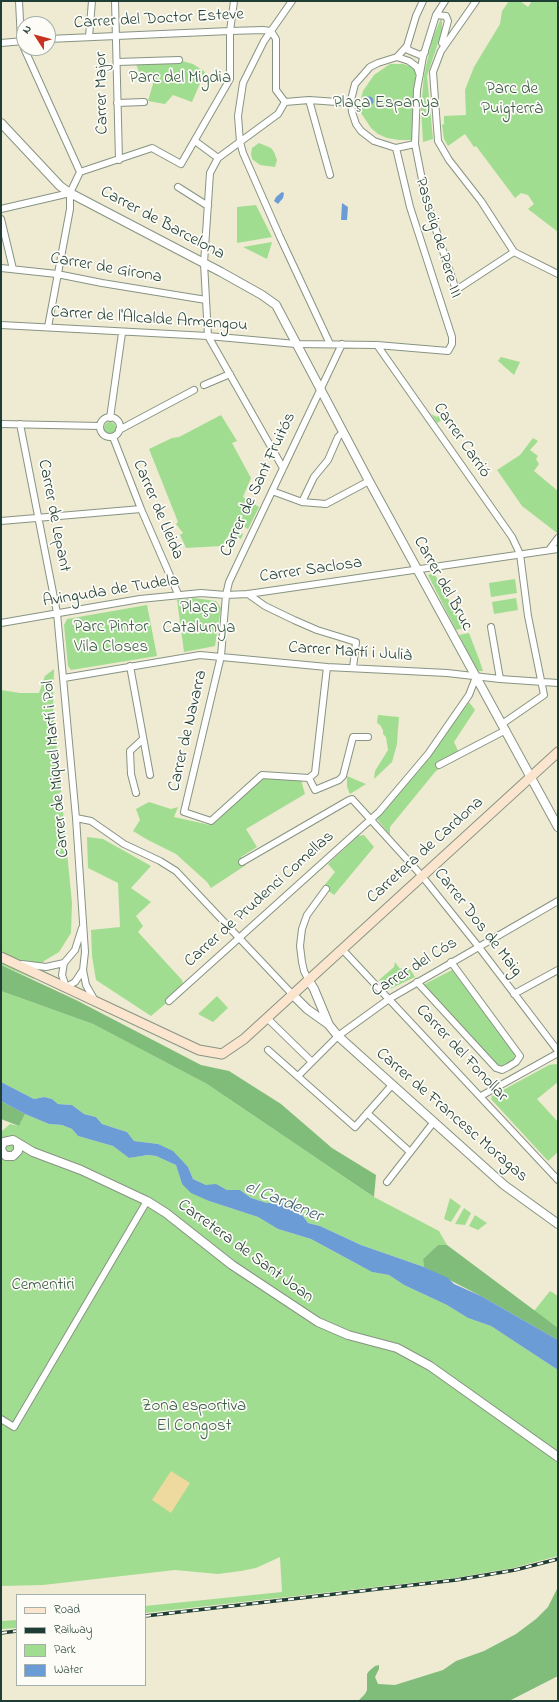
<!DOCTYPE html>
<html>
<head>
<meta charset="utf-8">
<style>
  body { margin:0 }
  #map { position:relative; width:559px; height:1702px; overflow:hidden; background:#efead2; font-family:"Indie Flower",sans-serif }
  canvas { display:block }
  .frame { position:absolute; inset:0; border:2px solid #1f3d34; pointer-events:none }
  .legend { position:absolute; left:16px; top:1594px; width:130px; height:92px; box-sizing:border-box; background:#fdfcf7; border:1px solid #a4b0a9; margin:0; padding:5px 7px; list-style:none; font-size:12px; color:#1f3d34 }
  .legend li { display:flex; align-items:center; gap:8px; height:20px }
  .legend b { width:20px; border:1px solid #a4b0a9 }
  .north { position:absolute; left:16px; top:16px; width:40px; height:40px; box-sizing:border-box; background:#fdfcf7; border:1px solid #a4b0a9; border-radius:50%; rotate:306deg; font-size:11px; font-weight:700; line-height:16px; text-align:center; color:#1f3d34 }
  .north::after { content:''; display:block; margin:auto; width:14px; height:18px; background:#c8321e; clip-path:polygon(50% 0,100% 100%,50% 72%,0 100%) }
</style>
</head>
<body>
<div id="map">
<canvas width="559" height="1702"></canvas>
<div class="frame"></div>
<ul class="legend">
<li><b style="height:5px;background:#fce5cf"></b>Road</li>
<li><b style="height:5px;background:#1f3d34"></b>Railway</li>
<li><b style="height:11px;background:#a1dd90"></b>Park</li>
<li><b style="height:11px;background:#6c9cd6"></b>Water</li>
</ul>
<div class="north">N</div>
</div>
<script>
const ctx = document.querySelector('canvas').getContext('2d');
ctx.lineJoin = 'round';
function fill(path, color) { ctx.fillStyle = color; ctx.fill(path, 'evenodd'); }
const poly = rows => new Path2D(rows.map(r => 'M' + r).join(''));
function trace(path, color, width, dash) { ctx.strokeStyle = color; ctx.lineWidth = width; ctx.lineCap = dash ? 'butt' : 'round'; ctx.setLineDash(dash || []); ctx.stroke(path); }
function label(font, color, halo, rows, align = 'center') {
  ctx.font = font + ' "Indie Flower",sans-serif'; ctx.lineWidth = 3.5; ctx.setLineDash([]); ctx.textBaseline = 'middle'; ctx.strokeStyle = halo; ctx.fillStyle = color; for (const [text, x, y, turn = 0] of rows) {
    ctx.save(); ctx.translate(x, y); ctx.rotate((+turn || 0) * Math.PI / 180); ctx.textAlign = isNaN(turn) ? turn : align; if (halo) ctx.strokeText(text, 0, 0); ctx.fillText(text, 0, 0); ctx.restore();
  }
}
fill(poly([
  [509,1,520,1,528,7,532,1,558,1,558,232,528,209,534,204,528,195,521,193,515,198,476,146,474,147,465,134,448,146,444,139,442,125,444,124,444,116,466,115,465,90,474,67,500,24,502,11],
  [441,18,442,21,442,31,427,76,433,139,423,142,421,109,424,75,432,40],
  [179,60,193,64,205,72,192,102,173,95,165,104,148,101,155,77,139,72,136,64],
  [390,64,403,64,416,68,413,104,413,140,399,140,387,138,378,134,371,128,361,113,360,102,363,91,374,75],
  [259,143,271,148,274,152,277,160,275,167,260,165,252,159,251,154,252,148],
  [256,205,272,237,237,243,237,207],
  [272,242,267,259,243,247],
  [501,357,520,362,514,375,498,361],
  [443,413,447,415,446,417,437,423,431,414,437,417],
  [221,415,237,441,232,443,251,478,243,497,259,507,248,529,242,526,241,529,239,532,243,534,241,539,230,533,222,546,186,548,180,535,183,533,176,524,178,522,149,449,172,438,179,437],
  '104 428a6 6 0 1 1 12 0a6 6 0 1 1-12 0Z',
  [533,438,538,441,530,450,538,456,536,459,539,464,534,471,558,491,557,533,522,506,497,470,520,455],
  [434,573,464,628,456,630,428,575],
  [515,579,517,593,491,597,489,583],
  [194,598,216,601,221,608,215,646,184,652,177,600],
  [516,598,518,610,494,614,492,602],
  [147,605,157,656,71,670,68,666,64,625,67,619],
  [469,633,479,659,483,671,477,671,459,635],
  [54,669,53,709,72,903,71,933,59,952,44,961,34,979,1,965,1,690,20,693,39,693,45,676],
  [469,702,475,710,454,742,461,757,440,768,435,772,390,827,390,835,377,819,420,769],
  [378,715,399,717,398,729,397,744,392,762,374,779,375,771,388,750,386,737,383,734,383,730,380,725,377,723],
  [347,776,366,784,350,794,347,787],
  [262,778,301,780,305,794,246,829,257,847,241,857,246,865,211,888,207,882,176,854,148,840,133,831,140,820,136,809,149,802,171,809,178,807,174,817,210,825],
  [364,835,374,847,334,895,323,887,335,872,328,864,358,836],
  [87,837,103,839,151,866,131,888,151,902,136,916,143,926,138,932,182,980,184,988,151,1016,96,980,92,956,91,930,120,927,118,883,88,868],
  [395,962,400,969,402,968,404,972,410,969,415,977,390,989,386,987,379,980,394,967],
  [452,970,514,1052,515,1060,505,1067,500,1067,497,1064,423,985],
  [1,991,93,1024,207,1084,374,1197,439,1231,447,1245,438,1245,423,1259,424,1267,361,1245,320,1226,308,1223,300,1212,284,1203,267,1203,251,1198,240,1190,227,1190,216,1185,206,1185,193,1179,188,1167,158,1144,134,1141,127,1132,102,1124,96,1117,84,1114,72,1105,58,1104,52,1099,44,1097,34,1099,1,1082],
  [217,996,228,1008,213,1022,198,1014],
  [556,1064,558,1065,558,1082,537,1099,558,1122,558,1152,548,1161,491,1099,492,1096,549,1065],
  [25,1114,49,1124,62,1125,72,1129,78,1136,113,1146,129,1158,148,1155,156,1156,176,1165,182,1184,209,1201,258,1217,278,1229,311,1239,372,1272,389,1275,404,1285,447,1305,468,1318,491,1326,558,1370,558,1556,513,1568,455,1578,145,1613,145,1606,282,1592,280,1557,256,1568,241,1571,218,1574,175,1570,43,1585,1,1586,1,1132,10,1124,19,1126],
  [450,1198,461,1206,451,1222,444,1219],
  [464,1208,471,1213,465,1225,455,1224],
  [475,1215,487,1223,478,1230,469,1226],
  [550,1291,558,1296,558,1328,534,1311],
  [17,1620,17,1628,1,1629,1,1621]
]), '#a1dd90');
fill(poly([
  [1,965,76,1000,201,1065,229,1071,281,1104,332,1148,376,1175,374,1197,207,1084,93,1024,1,991],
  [1,1101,25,1114,19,1126,1,1119],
  [438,1245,447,1245,558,1328,558,1340,481,1296,424,1267,423,1259],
  [558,1587,558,1676,509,1701,354,1701,359,1700,365,1694,367,1690,367,1674,369,1671,375,1666,379,1665,379,1669,375,1677,378,1684,395,1685,443,1670,456,1661,484,1651,516,1634,536,1619,548,1607]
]), '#80bc7a');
fill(poly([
  [171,1471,190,1483,171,1513,152,1500]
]), '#eeda9e');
fill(poly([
  '364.5 101a4.5 4.5 0 1 1 9 0a4.5 4.5 0 1 1-9 0Z',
  [282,192,284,193,283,198,278,204,274,201,276,197],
  [342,203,348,207,347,220,341,220],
  [1,1082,34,1099,44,1097,52,1099,58,1104,72,1105,84,1114,96,1117,102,1124,127,1132,134,1141,158,1144,173,1151,188,1167,193,1179,206,1185,216,1184,227,1190,240,1190,251,1198,267,1203,284,1203,300,1212,308,1223,320,1226,361,1245,424,1267,448,1278,454,1284,481,1296,558,1340,558,1370,491,1326,468,1318,447,1305,404,1285,389,1275,372,1272,311,1239,278,1229,258,1217,209,1201,191,1193,182,1184,176,1165,156,1156,148,1155,129,1158,113,1146,78,1136,72,1129,62,1125,49,1124,25,1114,1,1101]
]), '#6c9cd6');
const minor = poly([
  [19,1,21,41,24,47],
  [115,1,119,160],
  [292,1,264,41,243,83,238,116,240,142,243,153,280,237,330,344],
  [445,1,436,15,423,57,417,90,415,144,426,200,456,290,514,252],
  [476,1,441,51,433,72,438,141,449,160,481,201,514,252,558,274],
  [436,15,446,16,448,21,442,43,445,45],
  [271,31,276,39,276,90,285,102],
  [89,37,92,1],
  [48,39,230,31,263,30,271,31],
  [1,43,24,41],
  [407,46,408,50,420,55,425,52],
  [24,48,80,172],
  [397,57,407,46,416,16,423,1],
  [117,62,179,60],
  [309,100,330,175],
  [285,102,309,100,351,103],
  [117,103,144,102],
  [195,141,218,158],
  [415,144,396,148,374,141,361,131,356,124,352,112,351,100,355,84,370,67,378,63,397,57,409,61,417,67,419,73],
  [178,187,208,206],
  [1,209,70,193],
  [1,219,13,269],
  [1,268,57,274,102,283,206,300],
  [1,325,208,336,296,344,377,345,448,351,452,344,452,337,410,207,396,148],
  [48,327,70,209,70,193,80,172,152,148,181,164,230,79,230,31,234,1],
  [377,345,512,537,520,554,528,616,544,695,502,724],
  [204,385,230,374],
  '100 427a10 10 0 1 1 20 0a10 10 0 1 1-20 0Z',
  [110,418,122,333],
  [1,424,100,426],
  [20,424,57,613,76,818,85,952,83,970,86,985,94,999],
  [119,430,194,390],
  [113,437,141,509,178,594],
  [283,468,208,336,204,263,210,173,218,158,278,114,285,102],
  [272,491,302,502,326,504,369,481],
  [302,502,314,477,328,460,338,437,343,432],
  [1,521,141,509],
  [549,550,558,538],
  [248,594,265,606,294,620,317,630,356,642,353,668],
  [1,623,140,599,201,593,226,595,248,594,558,549],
  [491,627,500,679],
  [130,666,150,775],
  [64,678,200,655,327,667,447,673,500,679,558,683],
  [439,765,506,730],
  [309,778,262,775,211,821,184,812,221,656,226,595,229,582,342,344],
  [309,778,315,773,327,667],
  [309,778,315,790,339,780,343,776,353,737,368,737],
  [136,793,131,774,130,751,142,740],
  [76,818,91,821,124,844,160,861,176,871,292,994],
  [242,862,349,800,352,799,422,876,478,946,558,1051],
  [342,949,558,1180],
  [64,963,62,975,66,987,75,982,83,970],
  [22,964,46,967,64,963,75,950,82,928],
  [308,979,304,971,302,962,300,946,302,929,307,915,326,889],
  [417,982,496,1068,502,1070,508,1067,516,1062,520,1056,451,962],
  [514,994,558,970],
  [169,1001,379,812,428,754,469,695,476,677],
  [267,1018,312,1062],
  [268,1050,355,1127,392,1085],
  [298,1076,338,1036,389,999,558,901],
  [481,1096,558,1053],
  [367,1113,410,1152],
  [387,1182,433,1123],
  [1,1419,14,1427,147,1201]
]);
const tertiary = poly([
  [1,123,60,186,70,193,221,272,262,295,276,305,369,481,558,827],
  [308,979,314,989,329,1025,338,1036,504,1185,558,1224],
  [292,994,307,1009,328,1024],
  [18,1144,18,1151,13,1156,6,1156,2,1152,1,1147,4,1142,13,1140,33,1152,81,1170,147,1201,166,1213,232,1265,318,1322,348,1335,397,1348,430,1366,558,1457]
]);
const secondary = poly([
  [1,957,199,1050,222,1054,244,1039,558,752]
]);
trace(minor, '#879483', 8);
trace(tertiary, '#879483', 10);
trace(secondary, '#879483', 11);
trace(minor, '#fff', 6);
trace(tertiary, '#fff', 8);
trace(secondary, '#fce5cf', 9);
const rail = poly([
  [145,1616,456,1580,515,1570,558,1559],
  [1,1633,17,1631]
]);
trace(rail, '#1f3d34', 3.5);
trace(rail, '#fdfcf7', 2, [6]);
label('17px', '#1f3d34', '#fdfcf7', [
  ["Carrer del Doctor Esteve",159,20,-3],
  ["Carrer Major",103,93,-91],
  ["Carrer de Barcelona",162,224,28],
  ["Passeig de Pere III",437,238,73],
  ["Carrer de Girona",106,269,10],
  ["Carrer de l'Alcalde Armengou",149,320,4],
  ["Carrer Carrió",461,441,55],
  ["Carrer de Sant Fruitós",259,485,-65],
  ["Carrer de Lleida",157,510,67],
  ["Carrer de Lepant",53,516,79],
  ["Carrer Saclosa",311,571,-8],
  ["Carrer del Bruc",442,584,61],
  ["Avinguda de Tudela",111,592,-9],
  ["Carrer Martí i Julià",350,653,4],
  ["Carrer de Navarra",189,731,-77],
  ["Carrer de Miquel Martí i Pol",57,769,-95],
  ["Carretera de Cardona",426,851,-42],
  ["Carrer de Prudenci Comellas",260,900,-42],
  ["Carrer Dos de Maig",477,923,52],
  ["Carrer del Cós",415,968,-32],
  ["Carrer del Fonollar",461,1054,47],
  ["Carrer de Francesc Moragas",451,1116,41],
  ["Carretera de Sant Joan",245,1252,36]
]);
label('17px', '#395d46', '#fdfcf7', [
  ["Parc del Migdia",180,79],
  ["Parc de",512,90],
  ["Puigterrà",512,110],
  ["Plaça Espanya",386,104],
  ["Plaça",199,609],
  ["Catalunya",199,629],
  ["Parc Pintor",111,628],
  ["Vila Closes",111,648],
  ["Cementiri",43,1286],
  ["Zona esportiva",194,1407],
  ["El Congost",194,1427]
]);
label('italic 18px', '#3a5e6d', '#fdfcf7', [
  ["el Cardener",283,1203,22]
]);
</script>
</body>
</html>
